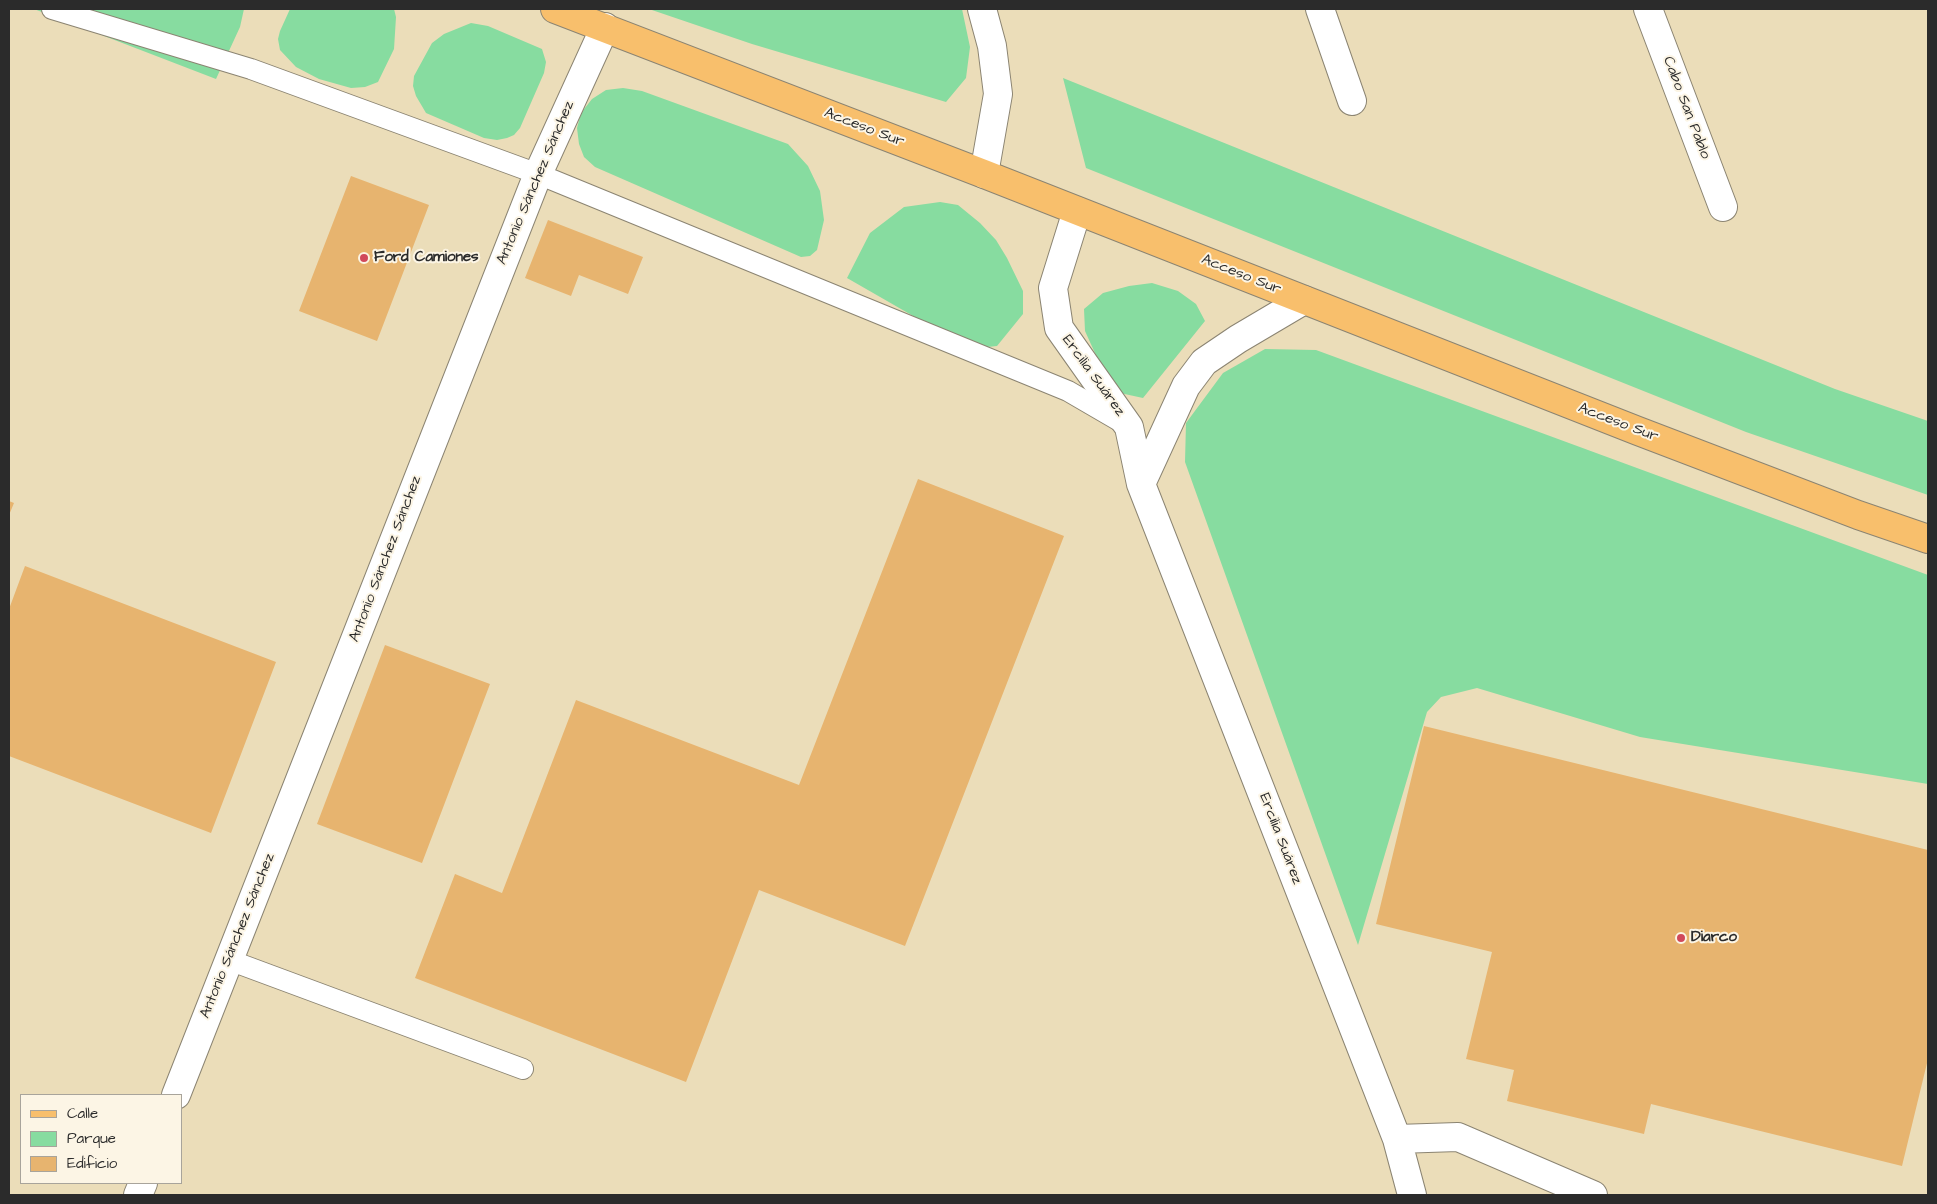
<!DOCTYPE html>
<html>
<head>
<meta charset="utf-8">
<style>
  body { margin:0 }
  #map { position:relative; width:1937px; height:1204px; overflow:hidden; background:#ebddb9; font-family:"Architects Daughter",sans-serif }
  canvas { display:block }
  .frame { position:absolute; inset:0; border:10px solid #2b2b2b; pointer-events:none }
  .legend { position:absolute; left:20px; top:1094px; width:162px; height:90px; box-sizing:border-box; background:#fcf5e5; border:1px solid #a8a49b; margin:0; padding:6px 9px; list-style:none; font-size:15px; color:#2b2b2b }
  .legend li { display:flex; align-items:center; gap:10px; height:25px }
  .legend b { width:25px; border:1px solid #a8a49b }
</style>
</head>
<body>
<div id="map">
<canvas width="1937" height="1204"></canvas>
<div class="frame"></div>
<ul class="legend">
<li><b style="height:6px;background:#f8bf6c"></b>Calle</li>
<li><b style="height:14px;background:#87dca0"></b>Parque</li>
<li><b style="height:14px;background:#e7b46f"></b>Edificio</li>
</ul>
</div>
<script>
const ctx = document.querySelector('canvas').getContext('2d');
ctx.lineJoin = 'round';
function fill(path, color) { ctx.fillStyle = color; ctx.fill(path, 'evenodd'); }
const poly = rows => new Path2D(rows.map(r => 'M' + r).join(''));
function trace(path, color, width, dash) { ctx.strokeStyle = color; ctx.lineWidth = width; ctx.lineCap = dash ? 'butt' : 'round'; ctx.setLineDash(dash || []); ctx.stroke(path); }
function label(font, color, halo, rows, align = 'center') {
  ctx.font = font + ' "Architects Daughter",sans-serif'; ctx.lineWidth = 4; ctx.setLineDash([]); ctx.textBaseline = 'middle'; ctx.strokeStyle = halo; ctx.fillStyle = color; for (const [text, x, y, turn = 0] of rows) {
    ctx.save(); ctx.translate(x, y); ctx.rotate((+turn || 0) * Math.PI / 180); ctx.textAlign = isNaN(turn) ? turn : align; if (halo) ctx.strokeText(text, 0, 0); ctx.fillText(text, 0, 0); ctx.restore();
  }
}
fill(poly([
  [34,9,244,9,240,27,216,79],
  [290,9,394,9,396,17,394,49,378,82,365,87,351,88,319,79,296,67,280,50,278,39,280,31],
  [649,9,962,9,970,47,966,78,946,102,752,44],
  [471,23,488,26,542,49,546,62,544,73,520,128,514,135,507,138,497,140,484,138,426,113,416,96,413,86,414,76,432,43,444,34],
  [1063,78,1835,389,1928,421,1928,495,1746,432,1086,168],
  [623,88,642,91,788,144,808,166,820,191,824,220,817,250,810,256,801,257,595,167,584,157,579,144,577,128,581,113,592,99,606,90],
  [940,202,958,205,980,223,996,240,1007,258,1023,291,1023,314,997,346,978,348,955,340,847,278,870,233,904,207],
  [1152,283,1178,291,1196,304,1205,321,1143,398,1120,393,1099,362,1085,331,1084,309,1103,293,1129,286],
  [1265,349,1316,350,1928,575,1928,784,1640,737,1477,688,1441,697,1427,712,1358,945,1185,462,1186,423,1223,373]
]), '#87dca0');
fill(poly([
  [351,176,429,205,377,341,299,311],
  [548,220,643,257,628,294,579,275,571,296,525,278],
  [918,479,1064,536,905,946,759,890,686,1082,415,978,455,874,502,893,576,700,799,785],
  [9,501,14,503,9,515],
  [25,566,276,662,211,833,9,756,9,609],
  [385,645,490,684,422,863,317,824],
  [1424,726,1928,850,1928,1059,1902,1166,1651,1104,1644,1134,1507,1101,1514,1070,1466,1059,1492,952,1376,924]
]), '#e7b46f');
const service = poly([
  [52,9,251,69,538,174,1068,391,1123,423],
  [229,960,523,1069]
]);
const minor = poly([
  [1320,9,1352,101],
  [1648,9,1723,207],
  [1077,211,1053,288,1059,328,1129,427,1141,484,1397,1139,1412,1195],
  [1141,484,1186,386,1204,362,1238,339,1304,300],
  [176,1095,538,174,605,27],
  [1397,1139,1458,1137,1593,1195],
  [138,1195,143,1183]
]);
const tertiary = poly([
  [982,9,992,46,998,94,984,174]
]);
const primary = poly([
  [555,9,984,174,1638,431,1858,515,1928,539]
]);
trace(service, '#8b8472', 22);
trace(minor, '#8b8472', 30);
trace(tertiary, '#8b8472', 30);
trace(primary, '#8b8472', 30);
trace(service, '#fff', 20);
trace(minor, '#fff', 28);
trace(tertiary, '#fff', 28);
trace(primary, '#f8bf6c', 28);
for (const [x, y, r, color] of [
  [364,258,5,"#d1495b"],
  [1681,938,5,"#d1495b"]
]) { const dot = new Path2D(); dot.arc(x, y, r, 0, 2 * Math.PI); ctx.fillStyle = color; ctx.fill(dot); trace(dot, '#fcf5e5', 2); }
label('15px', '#2b2b2b', '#fcf5e5', [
  ["Cabo San Pablo",1686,108,69],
  ["Acceso Sur",864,128,21],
  ["Antonio Sánchez Sánchez",536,183,-67],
  ["Acceso Sur",1241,275,22],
  ["Ercilia Suárez",1093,376,54],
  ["Acceso Sur",1618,423,21],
  ["Antonio Sánchez Sánchez",386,559,-69],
  ["Ercilia Suárez",1280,839,69],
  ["Antonio Sánchez Sánchez",238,936,-68]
]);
label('bold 15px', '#2b2b2b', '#fcf5e5', [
  ["Ford Camiones",374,258],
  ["Diarco",1691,938]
], 'left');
</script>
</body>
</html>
